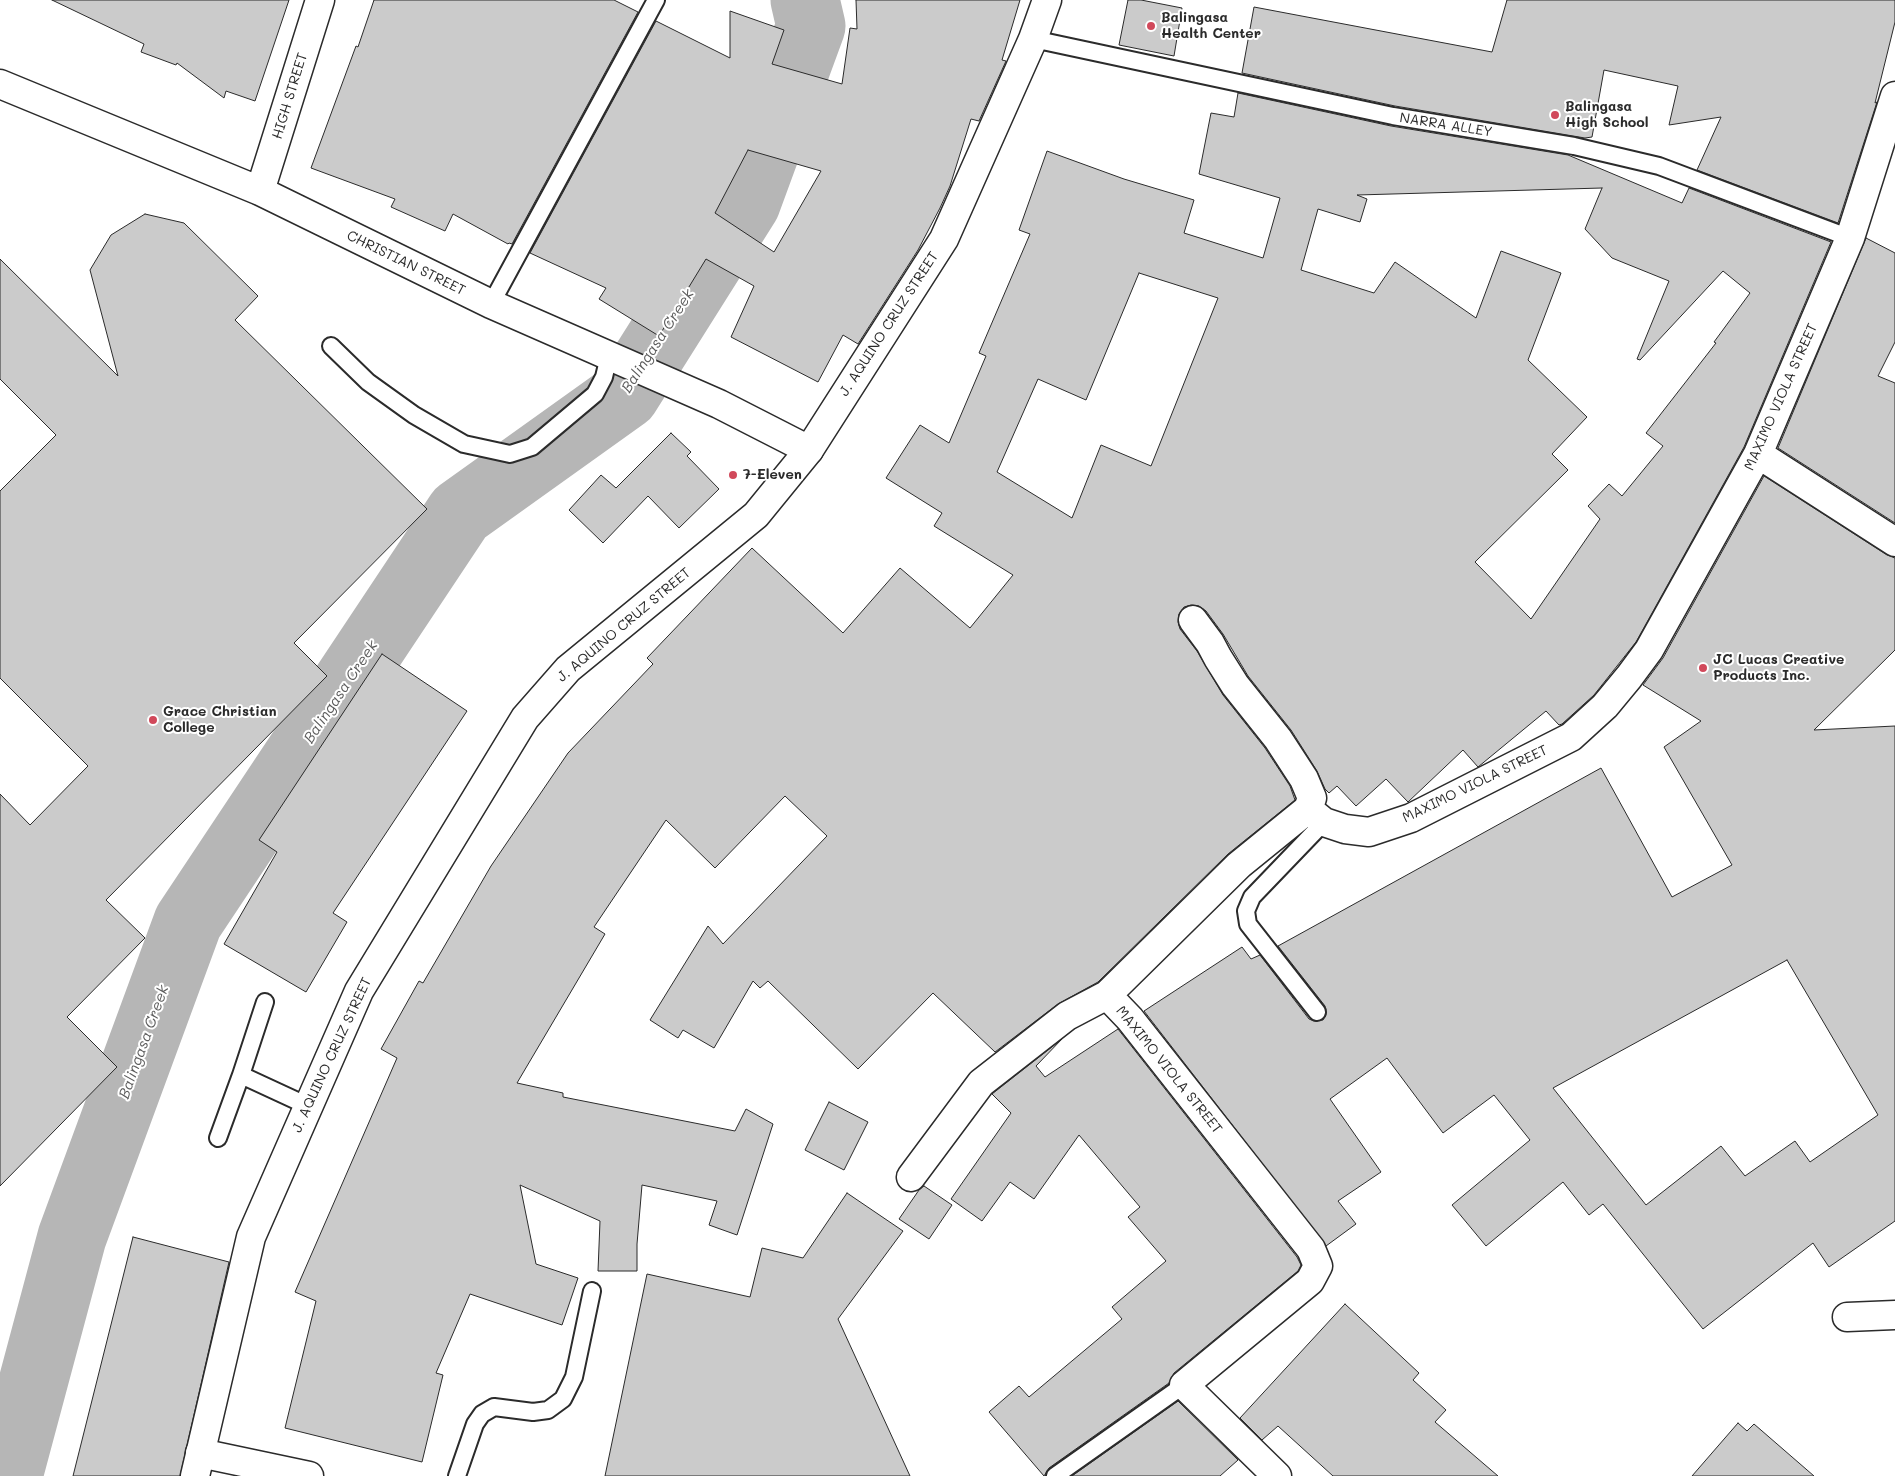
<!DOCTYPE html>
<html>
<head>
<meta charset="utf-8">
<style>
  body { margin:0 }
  canvas { display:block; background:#fff }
</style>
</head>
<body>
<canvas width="1895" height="1476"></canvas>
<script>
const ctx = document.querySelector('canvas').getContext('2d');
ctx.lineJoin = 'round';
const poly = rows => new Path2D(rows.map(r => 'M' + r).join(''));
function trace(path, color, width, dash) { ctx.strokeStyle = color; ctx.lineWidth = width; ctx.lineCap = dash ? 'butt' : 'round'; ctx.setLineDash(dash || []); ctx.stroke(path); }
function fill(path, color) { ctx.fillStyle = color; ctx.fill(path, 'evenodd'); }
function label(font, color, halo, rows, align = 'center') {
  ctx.font = font + ' Mali,sans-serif'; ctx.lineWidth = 4; ctx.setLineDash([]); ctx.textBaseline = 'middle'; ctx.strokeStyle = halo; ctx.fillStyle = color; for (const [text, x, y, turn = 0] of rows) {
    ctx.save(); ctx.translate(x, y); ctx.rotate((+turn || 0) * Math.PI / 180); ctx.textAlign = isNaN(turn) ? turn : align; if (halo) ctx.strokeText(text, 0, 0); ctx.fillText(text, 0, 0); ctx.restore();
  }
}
trace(poly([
  [8,1476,72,1237,188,922,460,513,625,395,746,203,811,26,805,0]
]), '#b6b6b6', 69);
const building = poly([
  [52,0,289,0,255,101,226,91,224,98,177,63,176,65,141,52,144,44,52,0],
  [374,0,614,0,638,12,512,244,509,243,508,244,453,214,445,231,391,207,395,199,311,168,356,46,358,47,374,0],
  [856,0,1020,0,1002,60,1006,61,979,121,971,119,950,186,940,208,918,250,858,344,843,335,818,382,731,337,754,286,706,259,659,336,599,299,606,288,530,253,656,21,730,58,730,11,784,30,772,64,842,84,850,28,857,29,856,0],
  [748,150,821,171,774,252,715,213,748,150],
  [1128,0,1141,0,1182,8,1174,56,1119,45,1128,0],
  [1507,0,1895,0,1895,22,1875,103,1877,102,1838,223,1697,170,1721,117,1669,125,1678,86,1604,70,1592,137,1585,138,1395,106,1242,73,1254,7,1492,52,1507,0],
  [1238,93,1391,126,1568,155,1682,203,1689,188,1831,242,1744,447,1636,642,1594,695,1562,724,1559,725,1546,711,1478,767,1463,750,1408,802,1386,779,1356,806,1337,786,1329,793,1325,789,1317,771,1291,730,1248,676,1223,634,1206,611,1199,606,1191,605,1184,607,1179,614,1178,622,1180,629,1197,651,1223,695,1265,748,1290,786,1295,800,1228,854,1098,982,1058,1004,995,1052,933,993,858,1069,768,981,760,988,753,981,714,1048,683,1030,678,1038,650,1020,708,926,723,944,827,836,785,796,715,868,666,820,594,927,605,934,517,1083,563,1093,563,1097,735,1131,746,1109,773,1124,737,1235,709,1225,717,1201,642,1185,637,1244,637,1271,598,1271,600,1221,520,1185,536,1264,578,1278,562,1325,470,1294,436,1373,443,1375,422,1462,285,1428,316,1301,295,1292,397,1058,381,1049,419,981,423,983,491,866,568,753,653,664,647,658,752,548,843,633,900,568,970,628,1013,575,934,526,942,513,886,478,920,425,949,443,986,356,979,353,1030,234,1019,230,1047,151,1124,179,1194,200,1184,233,1263,258,1280,198,1199,174,1211,113,1234,117,1238,93],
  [1602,188,1585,229,1612,258,1669,281,1637,359,1640,360,1723,271,1750,293,1714,342,1716,343,1646,433,1663,446,1622,496,1609,484,1588,506,1600,519,1531,619,1475,562,1568,470,1552,454,1587,417,1528,360,1561,273,1501,251,1476,318,1395,262,1374,293,1301,270,1318,209,1360,222,1367,199,1357,195,1602,188],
  [1139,273,1218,298,1151,466,1101,445,1072,518,997,472,1038,379,1086,400,1139,273],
  [145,214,184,223,258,296,235,320,427,509,294,643,327,676,106,900,145,938,67,1017,117,1067,0,1186,0,794,30,825,88,766,0,678,0,491,56,435,0,379,0,259,118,376,90,270,111,235,145,214],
  [1866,238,1895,253,1895,342,1878,376,1895,383,1895,523,1778,448,1866,238],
  [671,433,691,452,687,456,719,489,679,528,648,496,603,543,569,510,601,475,616,488,671,433],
  [1764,476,1887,555,1895,558,1895,650,1814,730,1895,726,1895,1221,1829,1267,1813,1243,1703,1329,1603,1204,1589,1215,1563,1182,1486,1246,1452,1205,1530,1140,1494,1095,1443,1133,1387,1058,1330,1099,1381,1172,1338,1201,1356,1224,1326,1246,1144,1011,1242,947,1251,959,1260,955,1309,1019,1314,1021,1323,1020,1326,1015,1325,1006,1278,946,1601,768,1672,897,1732,865,1664,747,1701,721,1643,685,1663,658,1764,476],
  [1787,960,1878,1115,1810,1162,1795,1141,1745,1176,1721,1146,1646,1205,1553,1088,1787,960],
  [382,654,467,711,333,913,347,922,306,992,224,944,277,852,259,840,382,654],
  [1118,1029,1297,1257,1301,1265,1298,1271,1174,1373,1169,1383,1049,1468,1044,1476,989,1412,1019,1386,1029,1397,1122,1319,1112,1307,1166,1261,1128,1217,1140,1207,1079,1135,1034,1199,1010,1182,982,1221,951,1199,1011,1113,992,1094,1062,1039,1036,1066,1045,1077,1118,1029],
  [829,1102,868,1122,844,1170,805,1150,829,1102],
  [924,1186,952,1205,929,1239,899,1219,919,1190,924,1186],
  [847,1193,903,1231,838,1319,910,1476,605,1476,647,1274,750,1297,762,1248,803,1258,847,1193],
  [133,1237,229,1262,180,1476,73,1476,133,1237],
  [1345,1304,1419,1373,1413,1380,1446,1410,1435,1422,1498,1476,1333,1476,1278,1426,1262,1440,1240,1418,1345,1304],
  [1178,1401,1238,1460,1220,1476,1072,1476,1178,1401],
  [1738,1423,1747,1431,1754,1424,1814,1476,1692,1476,1738,1423]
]);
fill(building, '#cbcbcb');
trace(building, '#2b2b2b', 1);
const lane = poly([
  [1033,39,1393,116,1574,146,1659,166,1850,238],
  [491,304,656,0],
  [331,346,368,382,414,415,464,444,510,454,532,447,595,394,604,377,609,356],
  [1317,1012,1248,924,1246,911,1252,897,1324,822],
  [241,1075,265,1002],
  [218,1138,241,1075,308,1106],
  [457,1476,475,1424,482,1414,494,1407,533,1412,548,1410,563,1399,574,1377,592,1291],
  [1055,1476,1184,1385]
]);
const street = poly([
  [0,84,260,191,491,304,719,404,809,450],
  [260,191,320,0],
  [1758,454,1895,542],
  [1193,620,1210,643,1218,658,1235,685,1278,739,1304,779,1312,798,1308,809],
  [911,1177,981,1083,1067,1016,1107,995],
  [1847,1317,1895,1315],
  [200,1453,309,1476],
  [1277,1476,1184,1385,1310,1281,1318,1266,1311,1249,1130,1019,1107,995,1239,865,1308,809,1324,822,1345,829,1369,832,1411,818,1571,737,1605,706,1629,677,1649,650,1758,454,1850,238,1895,96]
]);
const secondary = poly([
  [195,1476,251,1237,359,991,525,718,568,669,756,515,809,450,944,239,1033,39,1047,0]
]);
trace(lane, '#2b2b2b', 20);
trace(street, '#2b2b2b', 31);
trace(secondary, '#2b2b2b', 31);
trace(lane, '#fff', 16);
trace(street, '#fff', 28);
trace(secondary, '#fff', 28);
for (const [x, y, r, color] of [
  [1151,26,5,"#d1495b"],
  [1555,115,5,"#d1495b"],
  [733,475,5,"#d1495b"],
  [1703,668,5,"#d1495b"],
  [153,720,5,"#d1495b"]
]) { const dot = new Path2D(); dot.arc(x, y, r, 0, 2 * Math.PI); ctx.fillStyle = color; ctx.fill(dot); trace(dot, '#fff', 2); }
label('bold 14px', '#2b2b2b', '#fff', [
  ["Balingasa",1161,18],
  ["Health Center",1161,34],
  ["Balingasa",1565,107],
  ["High School",1565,123],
  ["7-Eleven",743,475],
  ["JC Lucas Creative",1713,660],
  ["Products Inc.",1713,676],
  ["Grace Christian",163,712],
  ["College",163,728]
], 'left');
label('14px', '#2b2b2b', '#fff', [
  ["HIGH STREET",290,96,-73],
  ["NARRA ALLEY",1446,125,9],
  ["CHRISTIAN STREET",406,263,26],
  ["J. AQUINO CRUZ STREET",889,324,-57],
  ["MAXIMO VIOLA STREET",1781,397,-66],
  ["J. AQUINO CRUZ STREET",624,625,-40],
  ["MAXIMO VIOLA STREET",1475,784,-26],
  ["J. AQUINO CRUZ STREET",332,1055,-65],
  ["MAXIMO VIOLA STREET",1169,1070,51]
]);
label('italic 15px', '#5c5c5c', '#fff', [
  ["Balingasa Creek",658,341,-57],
  ["Balingasa Creek",341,692,-56],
  ["Balingasa Creek",144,1042,-70]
]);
</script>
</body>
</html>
